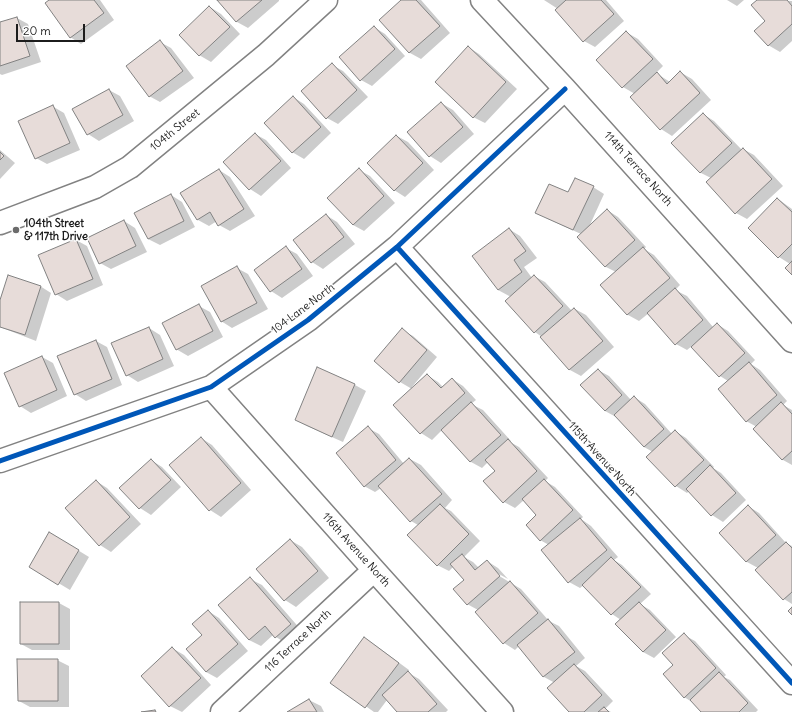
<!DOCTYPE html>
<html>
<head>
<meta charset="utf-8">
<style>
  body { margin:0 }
  #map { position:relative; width:792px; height:712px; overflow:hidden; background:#fff; font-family:Delius,sans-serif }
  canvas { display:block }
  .scale { position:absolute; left:16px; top:24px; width:69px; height:18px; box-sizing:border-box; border:2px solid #1c1c1c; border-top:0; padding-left:5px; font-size:12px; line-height:14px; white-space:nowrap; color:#1c1c1c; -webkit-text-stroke:3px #fff; paint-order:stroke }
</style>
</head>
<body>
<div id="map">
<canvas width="792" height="712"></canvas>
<div class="scale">20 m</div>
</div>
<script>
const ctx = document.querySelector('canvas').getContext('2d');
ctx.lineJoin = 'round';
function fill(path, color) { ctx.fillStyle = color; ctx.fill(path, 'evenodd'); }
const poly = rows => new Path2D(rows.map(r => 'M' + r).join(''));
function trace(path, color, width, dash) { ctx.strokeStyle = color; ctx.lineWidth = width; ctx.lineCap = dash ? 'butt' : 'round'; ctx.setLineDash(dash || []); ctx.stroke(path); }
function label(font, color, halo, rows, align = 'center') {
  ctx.font = font + ' Delius,sans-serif'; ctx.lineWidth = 3; ctx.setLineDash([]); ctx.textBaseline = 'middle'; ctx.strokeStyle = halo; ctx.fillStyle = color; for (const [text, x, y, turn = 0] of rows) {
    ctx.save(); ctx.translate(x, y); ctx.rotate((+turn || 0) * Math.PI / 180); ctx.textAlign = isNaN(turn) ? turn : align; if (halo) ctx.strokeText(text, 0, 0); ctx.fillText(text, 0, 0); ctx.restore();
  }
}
fill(poly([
  [51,0,100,0,114,20,81,44,70,37],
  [218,0,279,0,279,1,248,28,237,22],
  [403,0,421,0,450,33,421,59,410,53,381,20],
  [544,0,606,0,624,21,595,47,584,41,558,9],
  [727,0,744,0,737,6],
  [758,0,792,1,792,41,780,52,768,45,766,21],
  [210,7,221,14,240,34,211,62,199,55],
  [17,18,28,24,41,62,2,75,0,74,0,23],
  [374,27,385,34,405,56,372,86,361,80],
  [626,32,638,39,663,66,656,73,670,82,680,72,692,79,711,100,672,136,661,129,635,94,623,87,598,60],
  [160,42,171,48,194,78,160,102,149,96],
  [468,47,479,54,517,89,485,123,473,117],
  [332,65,343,71,368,97,338,124,327,118],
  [109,90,120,96,134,121,99,141,88,134],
  [293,97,304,104,331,133,304,159,292,152],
  [441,103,453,110,474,134,441,163,430,156,408,132],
  [52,106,64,113,80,150,47,164,36,158],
  [703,114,714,121,742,150,743,149,754,155,783,186,747,219,736,213,711,178,701,173,673,143],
  [255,134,266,140,291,168,261,196,250,189],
  [397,136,408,142,434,170,405,197,394,190],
  [0,150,15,163,0,179],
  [219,170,230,177,255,216,230,231,219,225,217,221,209,226,198,220,181,194],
  [359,170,370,176,395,203,364,231,353,225],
  [593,187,604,194,589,227,607,210,618,217,646,247,644,249,654,255,680,285,675,290,687,296,713,327,717,324,728,331,755,360,751,364,760,370,787,401,783,405,792,410,792,465,783,460,754,429,757,427,746,421,728,381,720,376,692,346,687,350,676,344,649,313,639,321,628,315,601,285,616,272,606,267,578,237,581,234,548,219,568,194],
  [171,195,182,202,195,227,160,245,148,239],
  [778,199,792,209,792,274,790,264,779,257,749,228],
  [326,215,337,222,355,244,323,269,312,262],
  [124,221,135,228,147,252,111,269,100,263],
  [509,229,520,236,537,258,524,267,532,278,534,276,545,282,572,311,575,309,586,315,614,347,581,376,570,370,542,337,535,332,511,297,498,290],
  [76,240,87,246,103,285,67,301,56,294],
  [286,248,297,254,313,276,282,298,271,291],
  [237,268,248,274,268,309,232,328,221,321],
  [40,286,51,293,36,341,0,327,0,303],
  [199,306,210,312,223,337,188,356,176,349],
  [149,328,160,335,174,366,138,382,127,375],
  [402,330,413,336,437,357,412,387,413,388,427,375,438,382,443,387,452,379,463,386,476,400,471,404,483,410,511,441,510,442,519,447,548,478,545,481,555,487,583,517,581,519,591,526,618,557,614,560,622,565,651,594,640,604,650,610,676,637,654,658,643,652,621,620,612,614,584,585,580,588,569,582,549,545,540,540,538,515,524,500,515,508,504,502,496,471,488,462,482,468,471,462,442,430,432,440,421,433,395,405,412,389,400,382],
  [96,341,107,347,122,385,86,401,75,394],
  [42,357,53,363,67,396,31,413,20,406],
  [318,369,355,385,366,391,343,442,307,426,296,420],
  [598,370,609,376,631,400,634,397,645,404,672,434,675,431,686,438,714,467,713,468,721,473,746,500,723,522,712,515,689,491,687,493,676,486,653,452,644,447,616,417,605,411],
  [368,428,379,434,404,464,410,459,421,465,452,500,445,508,451,511,480,541,464,557,473,562,479,568,487,561,498,568,508,579,497,573,496,574,521,589,549,621,559,626,585,658,576,666,585,671,613,701,605,709,611,712,571,712,555,683,544,677,519,646,515,650,504,643,478,610,467,604,466,580,454,566,449,571,437,565,418,525,411,521,381,488,375,492,364,486],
  [201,438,212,445,251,490,221,517,210,510],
  [151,460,162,467,181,487,151,515,140,508,121,488],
  [96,481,107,488,141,524,111,552,100,545],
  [748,506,759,513,786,543,792,546,792,604,784,599,758,568,747,562,720,533],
  [50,533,89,557,70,590,30,566],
  [290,540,302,547,329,578,296,607,285,600],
  [250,579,262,585,302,631,287,644,273,635,261,646,249,640],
  [59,603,70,609,70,650,32,650,21,644],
  [208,611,219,618,248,651,217,678,206,672,203,636],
  [684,635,695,641,726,675,724,677,730,680,758,710,756,712,702,712,692,702,684,697,675,665],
  [364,638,375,645,409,670,407,672,419,679,448,710,446,712,398,712,387,700,378,712,374,712,332,682],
  [172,648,184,655,211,685,182,712,170,706,142,676],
  [57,660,69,666,69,707,30,707,19,701],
  [309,700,321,706,324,712,289,712]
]), '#0003');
const building = poly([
  [49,0,94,0,104,13,70,38,45,3,49,0],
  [217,0,262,0,236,22,217,0],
  [401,0,416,0,440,26,409,53,379,20,401,0],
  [566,0,601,0,614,14,583,42,555,10,566,0],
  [757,0,787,0,792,6,792,24,768,46,754,31,765,21,751,5,757,0],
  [209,6,230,27,199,56,179,35,209,6],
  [17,17,30,56,0,66,0,22,17,17],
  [374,26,395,49,360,81,339,57,374,26],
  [626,31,653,59,622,88,596,60,626,31],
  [160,40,183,71,149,97,126,66,160,40],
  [468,46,506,82,473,118,435,82,468,46],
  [332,63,357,90,326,119,301,91,332,63],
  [680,71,700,93,660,130,630,97,657,72,667,84,680,71],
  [109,89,123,115,87,135,72,109,109,89],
  [293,96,321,127,292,153,264,123,293,96],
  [441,102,463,127,429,157,407,132,441,102],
  [53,105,70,143,35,159,18,121,53,105],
  [703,113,732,143,700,173,671,143,703,113],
  [255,133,281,161,249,190,223,162,255,133],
  [396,135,423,163,394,191,367,163,396,135],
  [743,148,772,179,735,214,706,182,743,148],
  [0,152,4,156,0,160,0,152],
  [359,168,384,196,353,225,327,198,359,168],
  [219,169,244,209,218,226,210,212,197,220,180,193,219,169],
  [575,178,594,186,573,230,535,213,549,184,568,192,575,178],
  [171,194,184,221,148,239,134,213,171,194],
  [777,198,792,212,792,244,778,258,748,228,777,198],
  [607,209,635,240,605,267,577,237,607,209],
  [326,214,344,237,311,263,293,240,326,214],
  [124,220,136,246,99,264,87,238,124,220],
  [509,228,526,251,514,260,522,272,498,290,472,256,509,228],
  [76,239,93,279,55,295,38,255,76,239],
  [286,246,302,269,270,292,254,270,286,246],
  [643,247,670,278,627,315,600,285,643,247],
  [792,261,792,275,785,268,792,261],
  [237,266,257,303,221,322,201,286,237,266],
  [8,275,41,286,25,335,0,327,0,300,8,275],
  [534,275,563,306,534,333,505,301,534,275],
  [675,288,703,320,675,345,647,313,675,288],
  [199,304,213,331,176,350,162,323,199,304],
  [574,308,603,341,569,370,540,337,574,308],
  [717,323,745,353,719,377,691,347,717,323],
  [149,327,163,359,126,376,111,343,149,327],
  [402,328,427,350,399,383,374,361,402,328],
  [96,340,112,379,74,395,57,356,96,340],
  [42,356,57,390,19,407,4,373,42,356],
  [749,362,777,395,746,422,718,389,749,362],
  [317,367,355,384,332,437,295,420,317,367],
  [598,369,622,395,605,411,580,385,598,369],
  [427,374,441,388,452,378,465,393,420,434,393,405,427,374],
  [634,396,664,429,644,447,614,415,634,396],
  [471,402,501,435,470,462,441,430,471,402],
  [781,402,792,414,792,451,782,460,753,429,781,402],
  [368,426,396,460,364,487,336,453,368,426],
  [675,430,704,460,675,487,646,457,675,430],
  [201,437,241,483,209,511,169,465,201,437],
  [508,439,537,471,503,503,483,481,495,471,485,460,508,439],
  [409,458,442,494,410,522,378,486,409,458],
  [151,459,171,480,139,509,119,488,151,459],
  [710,465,736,493,711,516,686,489,710,465],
  [544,479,573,510,540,541,526,525,536,515,522,499,544,479],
  [96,480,130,517,99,546,65,508,96,480],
  [440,504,469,534,437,566,407,535,440,504],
  [748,505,776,535,746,562,719,533,748,505],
  [580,518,607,550,568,583,541,550,580,518],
  [49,532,79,550,58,585,29,567,49,532],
  [290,539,318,571,284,601,256,569,290,539],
  [786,542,792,548,792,592,783,600,755,570,786,542],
  [462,554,475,570,487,560,500,576,467,605,453,589,464,580,450,564,462,554],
  [611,557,641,587,611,615,582,585,611,557],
  [250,577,291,624,275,638,265,626,249,640,218,605,250,577],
  [510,581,538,613,503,644,475,612,510,581],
  [20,602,59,602,59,644,20,644,20,602],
  [639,602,666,630,643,652,615,624,639,602],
  [792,607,792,615,788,611,792,607],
  [208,610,238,644,206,672,186,649,202,635,192,624,208,610],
  [548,619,575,652,543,677,517,645,548,619],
  [684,633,716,668,684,698,663,674,673,665,662,653,684,633],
  [364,637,399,663,365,708,330,683,364,637],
  [172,647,201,678,169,707,141,676,172,647],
  [17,659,58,659,58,701,18,701,17,659],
  [574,664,602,695,584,712,569,712,547,688,574,664],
  [408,671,437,704,428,712,397,712,382,695,408,671],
  [719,672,748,703,739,712,701,712,690,700,719,672],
  [309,699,317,712,287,712,309,699],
  [604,707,609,712,598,712,604,707],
  [155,710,156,712,141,712,155,710]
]);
fill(building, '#e7dcd9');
trace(building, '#828282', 1);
const street = poly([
  [482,0,565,89,792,341],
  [0,223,95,187,130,167,266,55,326,0],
  [397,247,792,683],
  [211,387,374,570,502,712],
  [0,461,211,387,308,320,397,247,565,89],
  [222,712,374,570]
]);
trace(street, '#828282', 25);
trace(street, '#fff', 22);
trace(poly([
  [397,247,792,683],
  [0,461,211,387,308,320,397,247,565,89]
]), '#0057b8', 5);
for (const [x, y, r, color] of [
  [16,230,4,"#6b6b6b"]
]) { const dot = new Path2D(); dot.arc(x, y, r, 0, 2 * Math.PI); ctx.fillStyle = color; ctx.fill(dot); trace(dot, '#fff', 1.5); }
label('11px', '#1c1c1c', '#fff', [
  ["104th Street",175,130,-39],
  ["114th Terrace North",638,169,48],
  ["104 Lane North",303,309,-37],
  ["115th Avenue North",602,459,48],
  ["116th Avenue North",356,550,48],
  ["116 Terrace North",298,641,-43]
]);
label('bold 11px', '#1c1c1c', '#fff', [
  ["104th Street",24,224],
  ["& 117th Drive",24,237]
], 'left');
</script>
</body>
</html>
